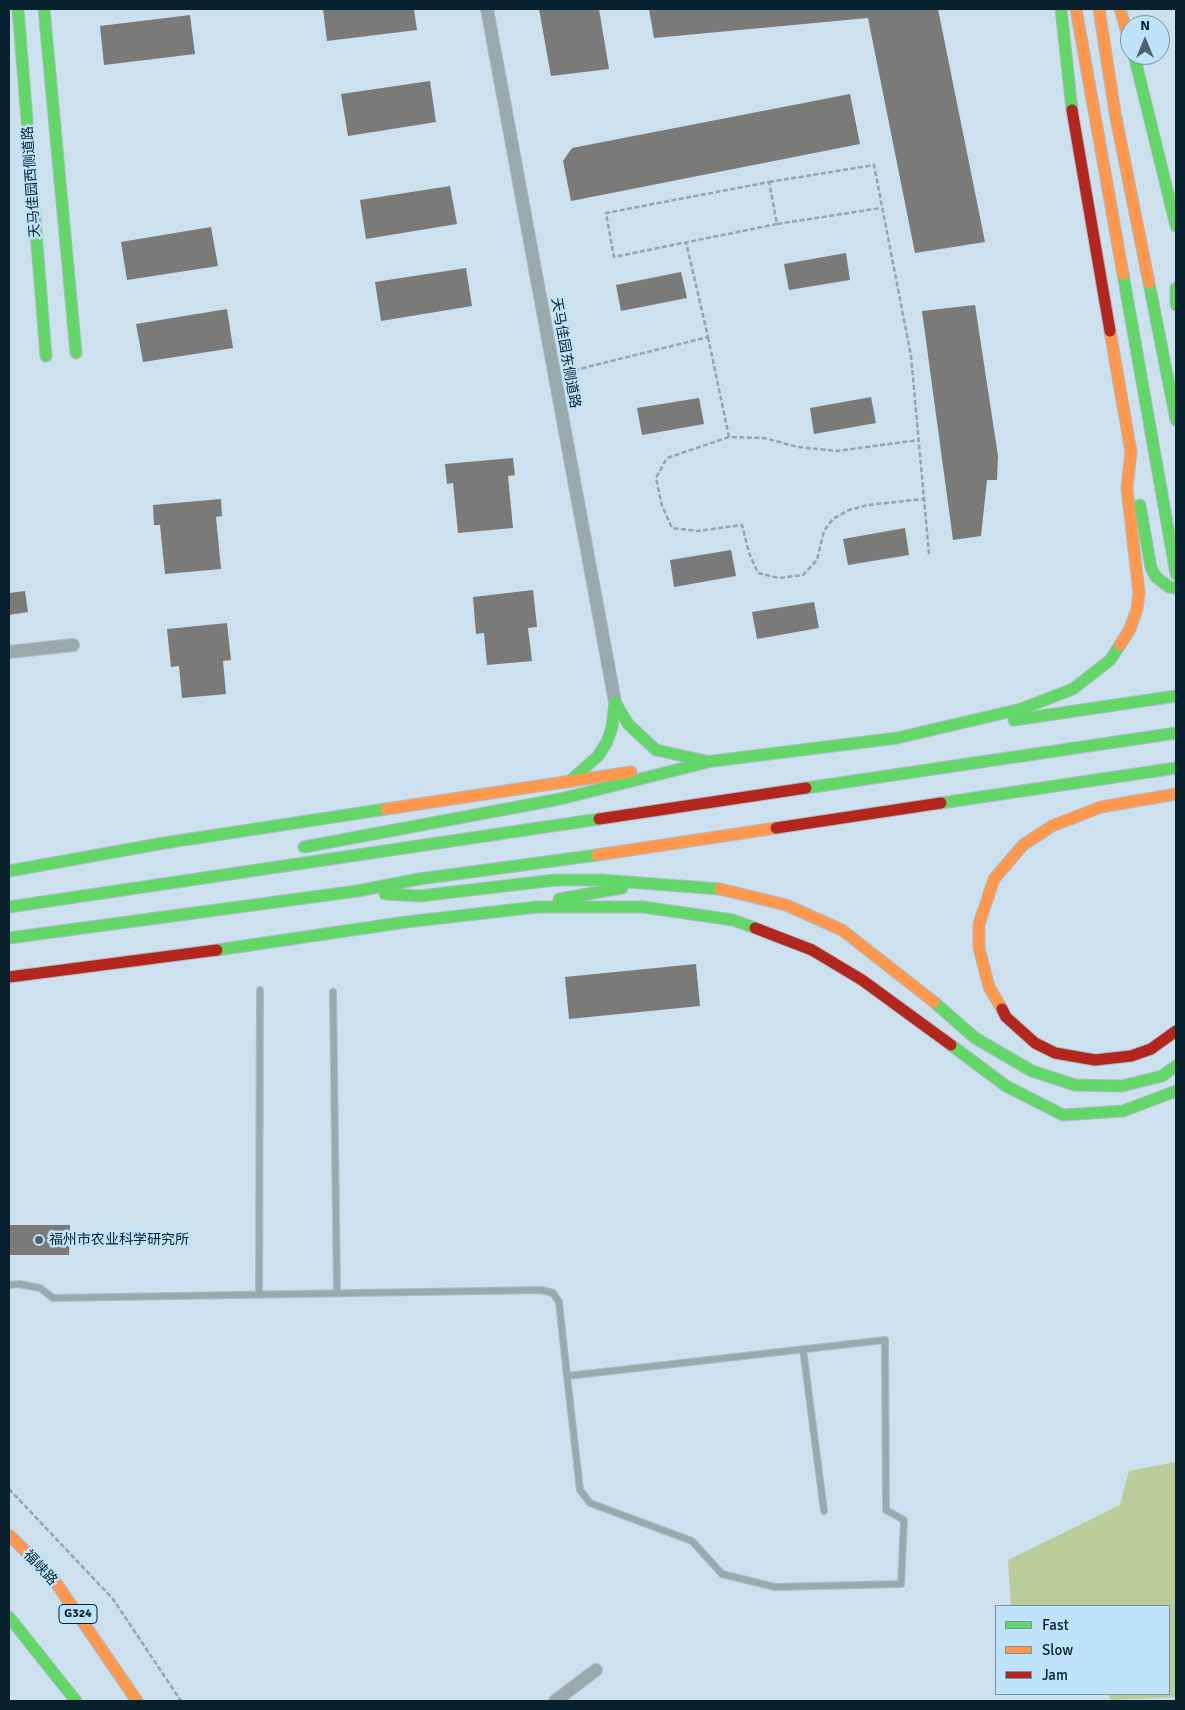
<!DOCTYPE html>
<html>
<head>
<meta charset="utf-8">
<style>
  body { margin:0 }
  #map { position:relative; width:1185px; height:1710px; overflow:hidden; background:#cce0ed; font-family:Signika,sans-serif }
  canvas { display:block }
  .frame { position:absolute; inset:0; border:10px solid #07212e; pointer-events:none }
  .legend { position:absolute; left:995px; top:1605px; width:175px; height:90px; box-sizing:border-box; background:#bfe3fa; border:1px solid #7595a8; margin:0; padding:6px 9px; list-style:none; font-size:15px; color:#07212e }
  .legend li { display:flex; align-items:center; gap:10px; height:25px }
  .legend b { width:25px; border:1px solid #7595a8 }
  .north { position:absolute; left:1120px; top:15px; width:50px; height:50px; box-sizing:border-box; background:#bfe3fa; border:1px solid #7595a8; border-radius:50%; rotate:0deg; font-size:14px; font-weight:700; line-height:20px; text-align:center; color:#07212e }
  .north::after { content:''; display:block; margin:auto; width:18px; height:22px; background:#4c6471; clip-path:polygon(50% 0,100% 100%,50% 72%,0 100%) }
</style>
</head>
<body>
<div id="map">
<canvas width="1185" height="1710"></canvas>
<div class="frame"></div>
<ul class="legend">
<li><b style="height:6px;background:#63d668"></b>Fast</li>
<li><b style="height:6px;background:#ff974d"></b>Slow</li>
<li><b style="height:6px;background:#b3261e"></b>Jam</li>
</ul>
<div class="north">N</div>
</div>
<script>
const ctx = document.querySelector('canvas').getContext('2d');
ctx.lineJoin = 'round';
function fill(path, color) { ctx.fillStyle = color; ctx.fill(path, 'evenodd'); }
const poly = rows => new Path2D(rows.map(r => 'M' + r).join(''));
function trace(path, color, width, dash) { ctx.strokeStyle = color; ctx.lineWidth = width; ctx.lineCap = dash ? 'butt' : 'round'; ctx.setLineDash(dash || []); ctx.stroke(path); }
function label(font, color, halo, rows, align = 'center') {
  ctx.font = font + ' Signika,"Noto Sans SC",sans-serif'; ctx.lineWidth = 5; ctx.setLineDash([]); ctx.textBaseline = 'middle'; ctx.strokeStyle = halo; ctx.fillStyle = color; for (const [text, x, y, turn = 0] of rows) {
    ctx.save(); ctx.translate(x, y); ctx.rotate((+turn || 0) * Math.PI / 180); ctx.textAlign = isNaN(turn) ? turn : align; if (halo) ctx.strokeText(text, 0, 0); ctx.fillText(text, 0, 0); ctx.restore();
  }
}
fill(poly([
  [1176,1462,1176,1697,1111,1700,1108,1694,1169,1694,1169,1606,1011,1606,1008,1560,1120,1505,1129,1471]
]), '#bccc98');
fill(poly([
  [323,9,414,9,417,30,327,41],
  [539,9,599,9,609,69,551,76],
  [649,9,938,9,985,242,915,253,868,18,654,38],
  [190,15,195,54,104,65,100,26],
  [430,81,436,122,348,136,341,94],
  [850,94,860,144,571,201,563,161,572,148],
  [450,186,457,224,366,239,360,200],
  [211,227,218,266,127,280,121,242],
  [846,253,850,280,789,290,784,264],
  [466,268,472,306,381,321,375,282],
  [681,272,687,298,621,311,616,285],
  [975,305,998,456,997,480,987,480,981,536,953,540,922,311],
  [227,309,233,348,143,362,136,324],
  [871,397,876,423,814,434,810,408],
  [699,398,704,424,642,435,637,408],
  [513,458,515,475,508,476,513,528,458,533,453,483,447,484,445,464],
  [221,499,222,516,216,517,221,569,165,574,160,525,154,525,153,505],
  [905,528,909,555,848,565,843,539],
  [731,550,736,576,674,587,670,560],
  [533,590,537,627,528,628,532,661,487,665,484,633,476,634,473,597],
  [25,591,28,612,9,615,9,593],
  [814,602,819,628,757,639,752,612],
  [227,623,231,660,223,661,226,694,182,698,179,666,171,667,167,629],
  [696,964,700,1006,569,1019,565,977],
  [9,1225,70,1225,69,1255,9,1255]
]), '#7a7a79');
const lane = poly([
  [333,992,337,1293],
  [9,1285,19,1284,40,1288,53,1298,541,1290,553,1293,559,1302,567,1376,580,1490,590,1503,692,1541,722,1574,775,1587,901,1584,904,1520,886,1510,885,1340,567,1376],
  [259,1295,260,990],
  [803,1349,824,1511]
]);
const street = poly([
  [487,9,615,702],
  [9,652,73,645],
  [555,1701,596,1670]
]);
const fast = poly([
  [18,9,46,356],
  [44,9,76,353],
  [1061,9,1072,110],
  [1134,55,1176,226],
  [1123,274,1176,574],
  [1149,283,1176,420],
  [1176,288,1176,305],
  [1140,505,1151,568,1156,577,1169,587,1176,588],
  [615,702,628,724,656,750,706,761],
  [1014,720,1176,696],
  [697,763,897,738,1021,709,1073,689,1110,660,1120,645],
  [570,781,598,756,607,742,612,727,615,702],
  [806,788,1176,733],
  [941,803,1176,768],
  [304,847,560,799,708,762],
  [9,871,164,843,386,809],
  [385,894,420,896,555,880,601,880,720,889],
  [559,899,622,888],
  [9,907,599,819],
  [9,938,357,891,419,879,597,855],
  [217,950,406,922,537,907,643,907,733,920,755,928],
  [934,1002,975,1038,1032,1071,1075,1085,1122,1086,1162,1076,1176,1066],
  [951,1045,1006,1086,1063,1115,1123,1111,1176,1091],
  [9,1617,76,1701]
]);
const slow = poly([
  [1076,9,1123,274],
  [1099,9,1115,113,1149,283],
  [1120,9,1130,43],
  [1110,331,1131,452,1127,488,1139,593,1137,609,1130,629,1120,645],
  [386,809,631,772],
  [597,855,776,828],
  [720,889,786,905,842,930,934,1002],
  [1002,1009,989,987,979,948,979,924,994,879,1023,845,1052,826,1101,807,1176,794],
  [9,1535,52,1577,137,1701]
]);
const jam = poly([
  [1072,110,1110,331],
  [599,819,806,788],
  [776,828,941,803],
  [755,928,812,950,862,980,951,1045],
  [9,977,217,950],
  [1002,1009,1006,1017,1035,1043,1055,1053,1095,1060,1131,1056,1151,1049,1176,1031]
]);
trace(lane, '#abbdc8', 8);
trace(street, '#abbdc8', 14);
trace(fast, '#abbdc8', 13);
trace(slow, '#abbdc8', 13);
trace(jam, '#abbdc8', 13);
trace(poly([
  [769,182,874,165,911,356,929,554],
  [777,224,614,257,606,213,769,182,777,224,881,208],
  [708,337,729,437,764,438,798,447,837,451,918,440],
  [567,372,708,337,686,242],
  [729,437,667,458,656,478,662,506,672,528,698,531,742,525,749,553,758,573,779,578,803,575,817,560,824,531,833,519,849,510,868,505,923,499],
  [9,1489,113,1599,181,1701]
]), '#96a4ab', 2.5, [5, 2.5]);
trace(lane, '#9aa9ac', 6);
trace(street, '#9aa9ac', 12);
trace(fast, '#63d668', 11);
trace(slow, '#ff974d', 11);
trace(jam, '#b3261e', 11);
for (const [x, y, r, color] of [
  [39,1240,5,"#4c6471"]
]) { const dot = new Path2D(); dot.arc(x, y, r, 0, 2 * Math.PI); ctx.fillStyle = color; ctx.fill(dot); trace(dot, '#bfe3fa', 2); }
for (const [x, y, w] of [
  [78,1614,38]
]) { const box = new Path2D(); box.roundRect(x - w / 2, y - 9.5, w, 19, 4); ctx.fillStyle = '#bfe3fa'; ctx.fill(box); trace(box, '#07212e', 1); }
label('bold 12px', '#07212e', null, [
  ["G324",78,1614]
]);
label('14px', '#07212e', '#bfe3fa', [
  ["天马佳园西侧道路",32,182,-94],
  ["天马佳园东侧道路",565,353,80],
  ["福峡路",40,1568,47]
]);
label('14px', '#07212e', '#bfe3fa', [
  ["福州市农业科学研究所",49,1240]
], 'left');
</script>
</body>
</html>
